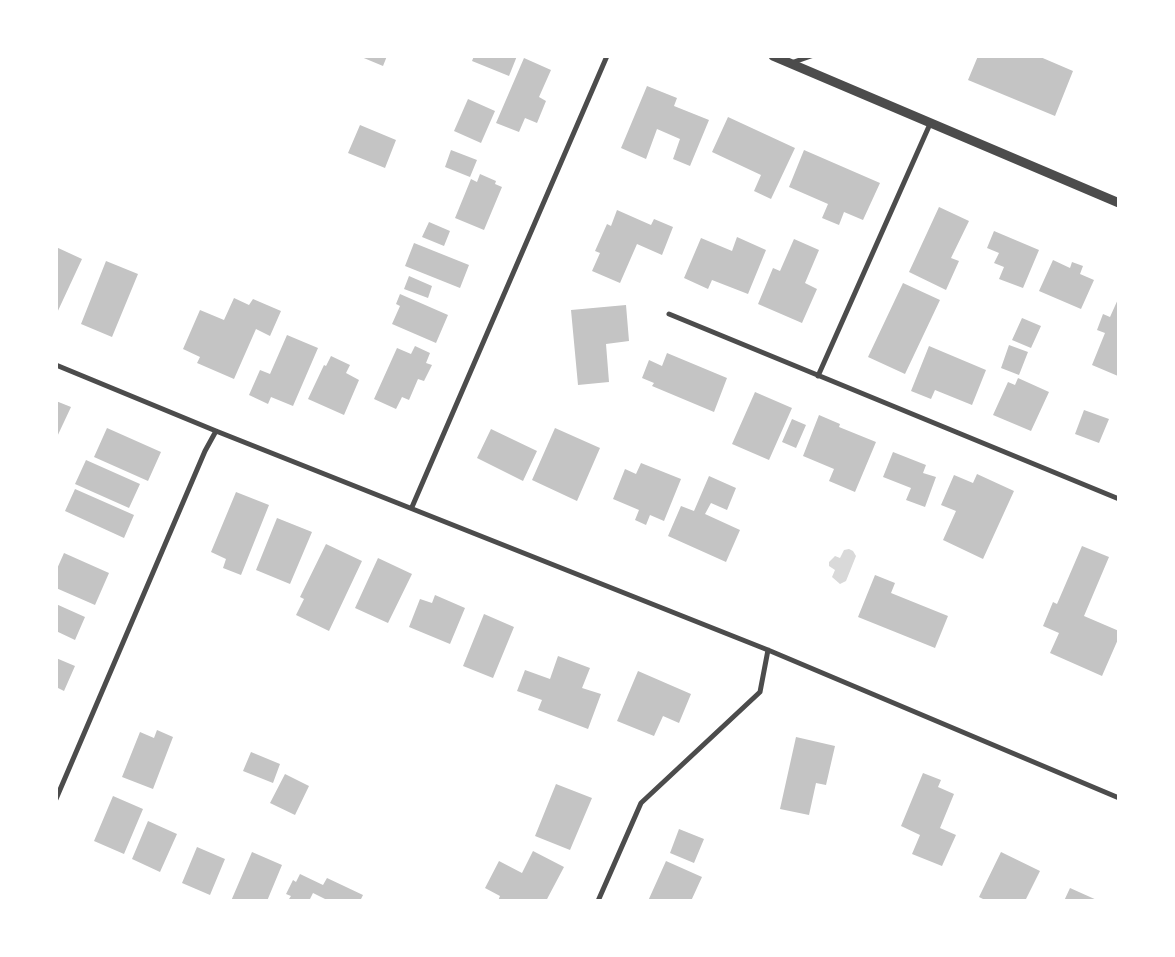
<!DOCTYPE html>
<html>
<head>
<meta charset="utf-8">
<style>
  body { margin:0 }
  #map { position:relative; width:1175px; height:957px; overflow:hidden; background:#fff; font-family:Inter,sans-serif }
  canvas { display:block }
  .frame { position:absolute; inset:0; border:58px solid #fff; pointer-events:none }
</style>
</head>
<body>
<div id="map">
<canvas width="1175" height="957"></canvas>
<div class="frame"></div>
</div>
<script>
const ctx = document.querySelector('canvas').getContext('2d');
ctx.lineJoin = 'round';
function fill(path, color) { ctx.fillStyle = color; ctx.fill(path, 'evenodd'); }
const poly = rows => new Path2D(rows.map(r => 'M' + r).join(''));
function trace(path, color, width, dash) { ctx.strokeStyle = color; ctx.lineWidth = width; ctx.lineCap = dash ? 'butt' : 'round'; ctx.setLineDash(dash || []); ctx.stroke(path); }
fill(poly([
  [849,549,853,551,856,556,846,581,840,584,832,577,835,570,829,566,829,562,835,556,840,558,844,550]
]), '#d9d9d9');
fill(poly([
  [359,56,387,56,383,66],
  [474,56,517,56,509,76,472,61],
  [978,56,1038,56,1073,71,1055,116,968,80],
  [524,58,551,70,539,97,546,101,537,123,525,118,519,132,496,123],
  [647,86,677,98,674,106,709,120,690,166,673,159,680,139,657,129,646,159,621,148],
  [468,99,495,111,481,143,454,131],
  [728,117,795,148,771,199,754,191,761,175,712,152],
  [360,125,396,140,385,168,348,153],
  [451,150,477,160,470,177,445,167],
  [804,150,880,183,863,220,844,212,839,225,822,218,828,204,789,187],
  [480,174,496,181,495,184,502,187,484,230,455,218,471,179,477,182],
  [939,207,969,221,951,258,959,261,946,290,909,272],
  [617,210,651,225,654,219,673,227,662,255,637,244,620,283,592,271,600,253,595,251,607,224,611,226],
  [429,222,450,231,444,246,422,237],
  [994,231,1039,250,1023,288,999,279,1004,267,994,263,999,253,987,248],
  [737,237,766,250,748,294,712,280,708,289,684,278,701,238,732,251],
  [794,239,819,250,805,283,817,289,802,323,758,304,773,268,780,271],
  [414,243,469,265,460,288,405,266],
  [56,247,82,259,56,315],
  [1053,260,1070,268,1072,262,1083,266,1080,274,1094,280,1081,309,1039,291],
  [106,261,138,274,112,337,81,324],
  [409,276,432,286,428,298,404,289],
  [903,283,940,300,905,374,868,357],
  [400,294,448,315,436,343,392,324,400,306,396,304],
  [1119,297,1119,373,1118,376,1092,365,1105,333,1097,330,1103,314,1110,317],
  [234,298,249,305,253,299,281,311,270,336,256,329,234,379,197,363,200,357,183,349,200,310,224,320],
  [626,305,629,341,606,344,609,382,578,385,571,310],
  [1022,318,1041,326,1031,348,1012,340],
  [287,335,318,348,293,406,271,397,268,404,249,395,260,370,270,374],
  [1009,345,1028,352,1019,375,1001,368],
  [415,346,430,353,426,363,432,365,424,381,418,379,409,400,402,397,396,409,374,399,397,348,411,354],
  [929,346,986,370,972,405,935,390,931,399,911,391],
  [667,353,727,378,714,412,652,386,654,383,642,378,649,360,662,366],
  [331,356,350,365,346,373,359,380,344,415,308,399,324,365,326,366],
  [1018,378,1049,392,1031,431,993,415,1008,382,1015,385],
  [755,392,792,408,769,460,732,444],
  [56,401,71,407,56,439],
  [1084,410,1109,419,1099,443,1075,434],
  [819,415,840,424,839,427,876,442,855,492,829,481,834,469,803,456],
  [792,419,806,425,796,448,782,442],
  [107,428,161,452,148,481,94,457],
  [555,428,600,448,577,501,532,480],
  [491,429,537,451,523,481,477,458],
  [893,452,926,465,923,473,936,477,925,507,906,500,911,488,883,477],
  [86,460,140,484,129,508,75,484],
  [641,463,681,479,664,521,650,515,646,525,635,520,639,510,613,499,625,469,636,474],
  [977,474,1014,491,983,559,943,540,956,511,941,505,954,475,973,483],
  [709,476,736,488,727,510,711,503,705,514,740,530,726,562,668,536,681,506,694,511],
  [75,489,134,515,124,538,65,511],
  [236,492,269,505,241,575,223,568,226,559,211,552],
  [277,518,312,532,290,584,256,570],
  [326,544,362,561,329,631,296,615,304,599,300,597],
  [1082,546,1109,557,1084,616,1119,631,1119,637,1102,676,1050,653,1059,633,1043,626,1053,602,1057,604],
  [64,553,109,573,95,605,56,588,56,571],
  [378,558,412,574,388,623,355,608],
  [875,575,895,583,891,593,948,616,935,648,858,617],
  [435,595,465,608,450,644,409,627,420,599,432,603],
  [56,604,85,617,75,640,56,631],
  [484,614,514,627,493,678,463,666],
  [558,656,590,668,582,688,601,694,588,729,538,710,542,700,517,691,525,670,550,679],
  [56,658,75,666,64,691,56,687],
  [638,671,691,694,679,723,663,716,654,736,617,721],
  [157,730,173,737,153,789,122,777,140,732,154,738],
  [796,737,835,746,826,785,816,783,809,815,780,809],
  [251,752,280,764,273,783,243,771],
  [923,773,941,780,938,787,954,794,940,828,956,835,942,866,912,854,920,835,901,826],
  [285,774,309,786,295,815,270,803],
  [556,784,592,798,570,850,535,836],
  [113,796,143,809,124,854,94,841],
  [148,821,177,834,160,872,132,859],
  [679,829,704,839,694,863,670,853],
  [197,847,225,859,210,895,182,883],
  [533,851,564,867,546,901,498,901,500,896,485,888,499,861,522,873],
  [252,852,282,865,267,901,231,901],
  [1001,852,1040,871,1025,901,987,901,979,897],
  [666,861,702,877,691,901,648,901],
  [300,874,323,885,327,878,363,895,360,901,329,901,313,893,309,901,292,901,289,899,291,896,286,894,293,880,296,882],
  [1070,888,1099,901,1064,901]
]), '#c4c4c4');
trace(poly([
  [791,63,811,56],
  [669,314,1119,499],
  [56,365,216,431,768,650,1119,798],
  [818,376,930,124],
  [412,507,607,56],
  [56,799,205,451,216,431],
  [598,901,641,803,760,692,768,650]
]), '#4c4c4c', 5);
trace(poly([
  [773,56,1119,203]
]), '#4c4c4c', 9);
</script>
</body>
</html>
